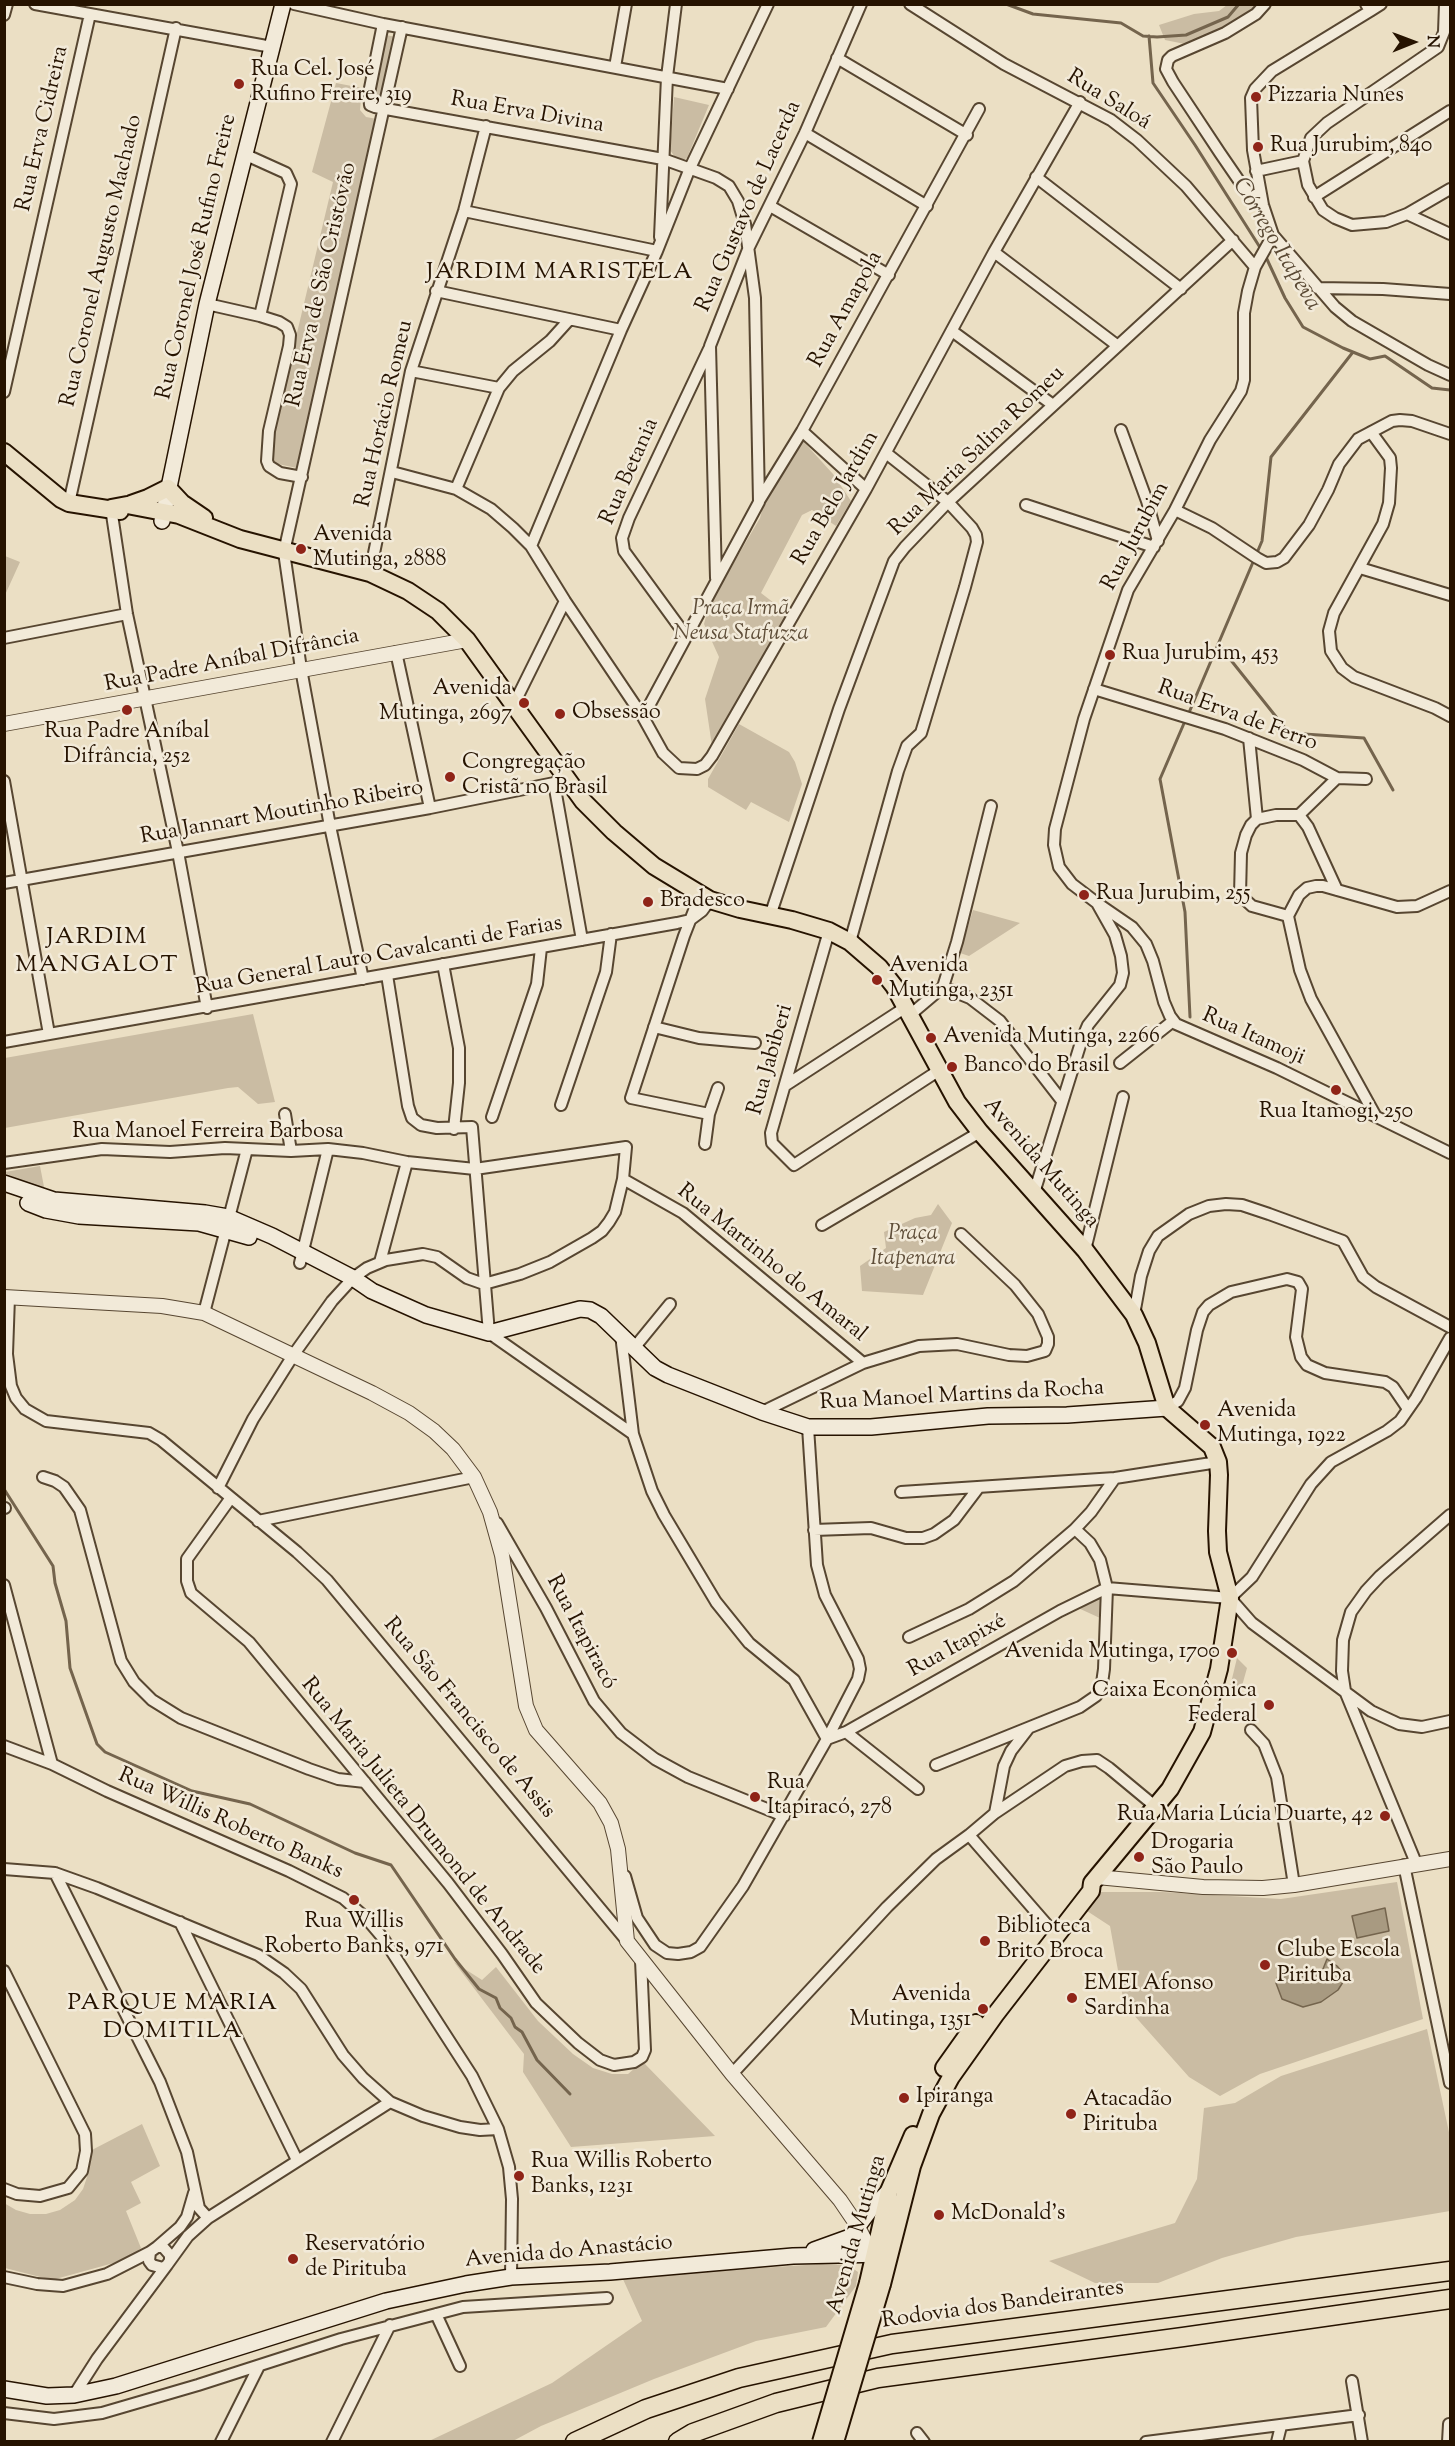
<!DOCTYPE html>
<html>
<head>
<meta charset="utf-8">
<style>
  body { margin:0 }
  #map { position:relative; width:1455px; height:2446px; overflow:hidden; background:#ebdfc4; font-family:"Sorts Mill Goudy",serif }
  canvas { display:block }
  .frame { position:absolute; inset:0; border:6px solid #261300; pointer-events:none }
  .north { position:absolute; left:1383px; top:12px; width:60px; height:60px; -webkit-text-stroke:4px #f2ead9; paint-order:stroke; rotate:89deg; font-size:16px; font-weight:700; line-height:24px; text-align:center; color:#261300 }
  .north::after { content:''; display:block; margin:auto; width:21px; height:27px; background:#261300; clip-path:polygon(50% 0,100% 100%,50% 72%,0 100%) }
</style>
</head>
<body>
<div id="map">
<canvas width="1455" height="2446"></canvas>
<div class="frame"></div>
<div class="north">N</div>
</div>
<script>
const ctx = document.querySelector('canvas').getContext('2d');
ctx.lineJoin = 'round';
function fill(path, color) { ctx.fillStyle = color; ctx.fill(path, 'evenodd'); }
const poly = rows => new Path2D(rows.map(r => 'M' + r).join(''));
function trace(path, color, width, dash) { ctx.strokeStyle = color; ctx.lineWidth = width; ctx.lineCap = dash ? 'butt' : 'round'; ctx.setLineDash(dash || []); ctx.stroke(path); }
function label(font, color, halo, rows, align = 'center') {
  ctx.font = font + ' "Sorts Mill Goudy",serif'; ctx.lineWidth = 5; ctx.setLineDash([]); ctx.textBaseline = 'middle'; ctx.strokeStyle = halo; ctx.fillStyle = color; for (const [text, x, y, turn = 0] of rows) {
    ctx.save(); ctx.translate(x, y); ctx.rotate((+turn || 0) * Math.PI / 180); ctx.textAlign = isNaN(turn) ? turn : align; if (halo) ctx.strokeText(text, 0, 0); ctx.fillText(text, 0, 0); ctx.restore();
  }
}
fill(poly([
  [1227,5,1258,5,1252,14,1233,26,1185,44,1165,40,1159,25,1194,14,1219,11],
  [386,35,396,37,381,107,373,106,374,88],
  [336,83,362,88,360,110,366,117,377,119,297,468,273,463,270,446,333,182,312,172],
  [674,97,709,105,687,158,683,160,677,160,670,150],
  [802,440,833,474,851,501,836,526,812,510,802,515,761,593,787,613,712,746,705,699,719,657,704,624,709,605,760,518,765,499],
  [5,556,20,562,5,595],
  [739,724,789,752,795,762,802,784,789,822,751,802,746,810,708,787,708,779],
  [973,910,1020,923,969,956,960,953],
  [253,1014,275,1102,258,1104,238,1087,228,1088,5,1128,5,1058],
  [40,1166,45,1192,5,1173,5,1172],
  [938,1204,952,1223,923,1295,862,1291,860,1266,886,1248,884,1232,915,1218,931,1215],
  [1101,1597,1100,1618,1076,1607],
  [1237,1658,1247,1668,1240,1693,1230,1687],
  [1397,1882,1423,2019,1260,2074,1220,2096,1189,2077,1124,2004,1110,1926,1087,1911,1101,1892,1162,1892,1281,1899],
  [454,1962,482,1980,496,1967,538,2021,573,2054,593,2068,612,2074,628,2074,641,2063,645,2064,715,2136,571,2147,523,2072,524,2054],
  [1427,2029,1450,2137,1450,2211,1296,2237,1222,2258,1158,2283,1095,2283,1049,2261,1175,2223,1197,2179,1204,2108,1235,2103,1281,2076],
  [142,2124,160,2166,131,2182,141,2203,126,2211,141,2248,128,2259,52,2280,5,2268,4,2203,16,2210,30,2214,46,2214,60,2210,75,2200,83,2189,87,2177,90,2151],
  [821,2264,848,2265,858,2272,856,2286,826,2327,756,2341,654,2379,541,2426,513,2441,427,2442,552,2383,642,2321,622,2277]
]), '#cabca3');
const water = poly([
  [1385,1908,1389,1931,1357,1938,1352,1916,1385,1908],
  [1327,1959,1337,1966,1343,1973,1343,1982,1338,1990,1321,2002,1303,2007,1282,1999,1276,1983,1278,1975,1285,1970,1291,1970,1302,1976,1313,1977,1323,1969,1327,1959]
]);
fill(water, '#a89a81');
trace(water, '#74644d', 1.5);
trace(poly([
  [1006,4,1033,14,1121,23,1143,36,1157,37,1186,35,1228,17,1239,4],
  [1149,36,1153,83,1195,145,1261,249],
  [1265,255,1285,298,1303,327,1343,348,1370,359,1385,356,1432,388,1450,390],
  [1218,644,1289,733,1364,738,1393,790],
  [1188,715,1262,541,1271,457,1353,352],
  [1185,721,1160,779,1185,912,1190,1017],
  [4,1489,53,1566,55,1583,66,1621,70,1668,97,1744,105,1752,192,1791,250,1804,355,1853,391,1865,455,1959,479,1989,496,1998,500,2008,511,2018,515,2027,522,2032,537,2060,570,2094]
]), '#74644d', 3);
const minor = poly([
  [35,4,272,47],
  [294,4,383,24,728,89],
  [910,4,1004,64,1111,120,1137,140,1186,186,1255,267],
  [1445,4,1444,32,1438,47,1327,123,1311,138,1303,161,1308,185,1323,210,1335,218,1352,225,1386,222,1407,214,1450,189],
  [1370,11,1381,4],
  [4,15,7,4],
  [383,24,369,93,370,105,375,107,663,159,716,178,729,186,738,201,745,224,755,298,759,502,643,717],
  [837,58,967,135],
  [615,67,626,4],
  [805,133,927,206],
  [244,154,286,173,291,184,260,316],
  [1256,171,1303,161],
  [1036,177,1181,289],
  [1314,197,1450,111],
  [1263,205,1244,188,1220,153,1173,82,1166,69,1168,60,1172,56,1225,33,1256,14,1265,4],
  [770,206,889,275],
  [464,211,657,251],
  [1407,214,1450,234],
  [1273,235,1335,307,1352,321,1428,365,1450,375],
  [660,237,667,77,676,4],
  [994,252,1118,346],
  [1317,288,1383,289,1450,294],
  [436,291,621,330],
  [207,304,260,316,279,322,287,327,290,335,289,346,269,431,267,461,269,466,280,473,302,477],
  [952,331,1053,405],
  [411,371,499,388],
  [4,392,90,14],
  [1121,430,1147,501,1158,541],
  [802,431,866,489],
  [1371,432,1390,458,1391,468,1389,503,1383,524,1334,613,1329,631,1331,651,1342,668,1354,677,1435,708,1450,716],
  [392,472,456,489,491,509,513,528,531,546,565,601,643,717,663,753,679,768,697,769,705,765,712,756,866,489,994,252,1080,102],
  [456,489,499,388,513,371,550,341,569,320],
  [759,501,802,431,979,109],
  [69,503,176,28],
  [1026,505,1154,547],
  [111,508,127,614,178,852,207,1008],
  [1175,510,1212,528,1257,558,1266,563,1277,562,1284,558,1309,525,1328,490,1339,464,1358,439,1392,421,1400,420,1412,421,1450,434],
  [531,546,621,330,657,251,690,168,768,4],
  [1360,568,1450,595],
  [370,573,411,371,464,211,486,126],
  [716,578,710,346,749,247,805,133,861,4],
  [686,636,624,551,622,538,629,518,709,349],
  [4,638,127,614],
  [396,652,430,808],
  [1094,689,1225,729,1303,760,1337,778,1366,779],
  [513,706,565,601],
  [1249,738,1257,819,1251,825,1246,835,1241,853,1240,895,1252,906,1288,916],
  [4,781,49,1034],
  [554,783,582,940],
  [1299,815,1308,827,1337,890],
  [1257,819,1276,815,1299,815,1337,778],
  [4,883,430,808,554,783,564,777],
  [700,895,684,936,631,1098,709,1114],
  [1097,903,1132,927,1146,944,1153,961,1164,1002,1170,1016,1176,1024,1277,1068,1450,1153],
  [770,916,839,709,894,561,905,547,948,502,1233,240],
  [829,931,771,1133,772,1143,794,1165,938,1071],
  [850,942,898,771,907,746,921,733,965,587,977,542,976,535,972,528,948,502,886,453],
  [443,964,459,1048,459,1083,454,1129],
  [387,975,408,1106,412,1118,421,1125,437,1128,472,1127,489,1333,633,1434],
  [363,979,330,826,301,669,284,552,402,27],
  [943,987,970,998,1000,1021,1062,1101],
  [910,1015,943,987,957,942,991,806],
  [654,1027,699,1038,755,1043],
  [4,1042,677,923,690,920,702,911,710,900],
  [1120,1063,1173,1021],
  [786,1085,906,1007],
  [561,1105,606,972,611,934],
  [285,1114,291,1151],
  [1375,1115,1311,999,1300,970,1288,916,1299,895,1307,888,1316,886,1323,886,1397,907,1417,906,1450,891],
  [492,1117,537,984,541,948],
  [705,1144,709,1114,718,1088],
  [4,1163,102,1149,170,1152,225,1148,291,1151,328,1149,363,1153,407,1162,475,1169,626,1147,623,1179,615,1212,609,1222,602,1231,592,1238,550,1262,520,1274,484,1284,467,1278,437,1257,423,1254,386,1260,367,1268,353,1278,332,1301,294,1354,253,1419,218,1488],
  [623,1179,683,1213,863,1363],
  [1034,1193,1082,1039,1088,1025,1120,985,1123,973,1121,956,1115,935,1097,903,1072,884,1059,867,1054,845,1055,829,1084,719,1128,590,1175,510,1210,440,1241,391,1244,380,1244,313,1248,291,1255,267,1273,235,1263,205,1253,150,1251,98,1255,89,1272,71,1370,11,1366,4],
  [822,1225,980,1132],
  [1085,1250,1123,1097],
  [380,1262,407,1162],
  [300,1263,328,1149],
  [9,1297,7,1354,11,1386,16,1398,25,1409,46,1421,149,1433,161,1440,297,1552,327,1580,627,1941],
  [204,1313,247,1149],
  [1134,1315,1141,1276,1149,1251,1158,1236,1189,1214,1209,1206,1226,1204,1242,1205,1269,1214,1343,1241,1363,1277,1376,1287,1450,1327],
  [621,1335,633,1434,652,1491,664,1515,716,1602,749,1643,794,1680,827,1739,846,1732,1060,1611,1107,1588,1230,1598],
  [634,1348,670,1304],
  [1167,1408,1178,1401,1185,1388,1197,1330,1203,1312,1209,1305,1231,1292,1287,1279,1298,1282,1302,1289,1296,1337,1301,1357,1307,1365,1325,1373,1385,1382,1393,1387,1408,1409],
  [762,1412,863,1363,919,1346,957,1344,1009,1355,1027,1356,1045,1351,1048,1344,1048,1337,1038,1314,1015,1285,961,1234],
  [43,1477,55,1481,64,1487,80,1510,121,1661,134,1682,152,1700,181,1718,309,1769,338,1779,365,1782],
  [901,1492,1115,1478,1218,1462],
  [230,1499,187,1559,187,1581,191,1593,249,1642,448,1883,502,1954,536,2003,578,2043,600,2060,614,2065,634,2062,642,2057,645,2050,641,1960],
  [4,1508,5,1508],
  [258,1521,474,1477],
  [497,1523,546,1608,594,1701,621,1733,655,1759,688,1777,784,1816],
  [814,1530,871,1528,906,1538,923,1538,934,1534,954,1520,979,1487],
  [4,1585,52,1764],
  [1230,1598,1252,1577,1311,1484,1331,1462,1387,1431,1400,1421,1416,1398,1450,1338],
  [1230,1598,1252,1623,1371,1711,1399,1724,1422,1727,1450,1721],
  [909,1637,969,1609,1014,1581,1075,1529,1091,1512,1115,1478],
  [1251,1730,1264,1744,1277,1777,1294,1885],
  [846,1732,918,1789],
  [4,1746,52,1764,107,1791,289,1871,343,1898,366,1918,383,1938,472,2076,498,2129,509,2167,512,2199,511,2277],
  [936,1765,1080,1707,1096,1696,1102,1683,1104,1669,1107,1588,1100,1560,1090,1543,1075,1529],
  [995,1813,1004,1766,1011,1751,1028,1729],
  [969,1835,1049,1927],
  [1416,1863,1345,1691,1342,1671,1343,1640,1351,1612,1366,1591,1380,1576,1450,1515],
  [1404,1865,1450,2083],
  [4,1869,55,1873,97,1888,258,1955,284,1973,301,1989,343,2055,363,2078,390,2102,423,2116,460,2127,480,2130,498,2129],
  [55,1873,160,2082,187,2152,199,2208,208,2218],
  [625,1876,637,1918,655,1945,667,1953,678,1954,691,1952,700,1947,743,1886,827,1739,858,1679,860,1669,858,1659,825,1595,817,1565,808,1427],
  [180,1922,297,2160],
  [4,1971,85,2134,86,2151,82,2171,68,2188,40,2196,17,2194,4,2189],
  [732,2074,887,1907,936,1859,969,1835,995,1813,1065,1766,1082,1761,1097,1760,1109,1768,1156,1807],
  [157,2247,180,2227,187,2217,194,2193],
  [170,2260,170,2255,163,2247,157,2247,150,2252,149,2261,152,2265,163,2268,167,2265,188,2236,208,2218,390,2102],
  [4,2277,37,2284,63,2286,107,2274,150,2252],
  [436,2314,460,2366],
  [1352,2381,1362,2442],
  [74,2395,97,2359,167,2265],
  [4,2413,54,2419,102,2413,198,2385,341,2339,463,2307,607,2298],
  [917,2433,924,2442],
  [221,2442,259,2366],
  [332,2442,390,2325],
  [1146,2442,1359,2415],
  [1277,2442,1281,2426],
  [1448,2442,1449,2424]
]);
const tertiary = poly([
  [4,724,467,640],
  [4,1297,162,1306,204,1313,372,1393,409,1413,434,1431,453,1449,474,1477,490,1512,502,1555,526,1706,536,1730,600,1803,611,1823,618,1849,627,1941,732,2074,840,2200,857,2225,873,2256],
  [1097,1877,1203,1887,1263,1888,1294,1885,1450,1859]
]);
const secondary = poly([
  [162,521,207,304,283,4],
  [4,1183,54,1200,205,1213,228,1217,272,1236,353,1278,372,1291,426,1315,489,1333,580,1309,590,1310,601,1316,655,1368,668,1375,762,1412,808,1427,871,1427,988,1416,1067,1415,1167,1408],
  [28,1203,46,1210,79,1216,199,1223,249,1237],
  [814,2250,850,2237,870,2210,889,2191],
  [4,2389,47,2396,74,2395,116,2386,386,2301,466,2284,511,2277,610,2272,793,2256,884,2254]
]);
const primary = poly([
  [4,452,61,499,69,503,120,511],
  [131,504,148,498,168,488,182,503,204,518],
  [111,508,127,505,179,515,240,539,370,573,408,591,438,611,467,640,583,801,614,832,654,866,710,900,740,909,792,920,829,931,850,942,879,967,894,986,957,1102,980,1132,1085,1250,1134,1315,1147,1343,1167,1408,1212,1447,1218,1462,1219,1475,1217,1531,1218,1552,1230,1598,1219,1669,1202,1732,1170,1789,1097,1877,1092,1883,1091,1891,995,2015,951,2077,931,2114,912,2166,882,2284],
  [944,2068,976,2023],
  [868,2283,889,2191,913,2135]
]);
const motorway = poly([
  [575,2442,646,2409,739,2378,892,2344,1450,2271],
  [678,2442,693,2433,776,2403,878,2378,1183,2337,1450,2299]
]);
trace(minor, '#574631', 14);
trace(tertiary, '#574631', 16);
trace(secondary, '#261300', 18);
trace(primary, '#261300', 20);
trace(motorway, '#261300', 21);
trace(minor, '#f2ead9', 10);
trace(tertiary, '#f2ead9', 14);
trace(secondary, '#f2ead9', 15);
trace(primary, '#ebdfc4', 16);
trace(motorway, '#ebdfc4', 18);
const primaryBridge = poly([
  [821,2442,868,2283],
  [835,2442,882,2284]
]);
trace(primaryBridge, '#261300', 20, []);
trace(primaryBridge, '#ebdfc4', 16);
for (const [x, y, r, color] of [
  [239,84,6,"#8f2418"],
  [1256,97,6,"#8f2418"],
  [1258,147,6,"#8f2418"],
  [301,549,6,"#8f2418"],
  [1110,655,6,"#8f2418"],
  [524,703,6,"#8f2418"],
  [127,710,6,"#8f2418"],
  [560,714,6,"#8f2418"],
  [450,777,6,"#8f2418"],
  [1084,895,6,"#8f2418"],
  [648,902,6,"#8f2418"],
  [877,980,6,"#8f2418"],
  [931,1038,6,"#8f2418"],
  [952,1067,6,"#8f2418"],
  [1336,1090,6,"#8f2418"],
  [1205,1425,6,"#8f2418"],
  [1232,1653,6,"#8f2418"],
  [1269,1705,6,"#8f2418"],
  [755,1797,6,"#8f2418"],
  [1385,1816,6,"#8f2418"],
  [1139,1857,6,"#8f2418"],
  [354,1900,6,"#8f2418"],
  [985,1941,6,"#8f2418"],
  [1265,1965,6,"#8f2418"],
  [1072,1998,6,"#8f2418"],
  [983,2009,6,"#8f2418"],
  [904,2098,6,"#8f2418"],
  [1071,2114,6,"#8f2418"],
  [519,2176,6,"#8f2418"],
  [939,2215,6,"#8f2418"],
  [293,2259,6,"#8f2418"]
]) { const dot = new Path2D(); dot.arc(x, y, r, 0, 2 * Math.PI); ctx.fillStyle = color; ctx.fill(dot); trace(dot, '#f2ead9', 2); }
label('22px', '#261300', '#f2ead9', [
  ["Rua Cel. José",251,71],
  ["Rufino Freire, 319",251,96],
  ["Pizzaria Nunes",1268,97],
  ["Rua Jurubim, 840",1270,147],
  ["Avenida",313,536],
  ["Mutinga, 2888",313,561],
  ["Rua Jurubim, 453",1122,655],
  ["Avenida",512,690,"right"],
  ["Mutinga, 2697",512,715,"right"],
  ["Obsessão",572,714],
  ["Rua Padre Aníbal",127,733,"center"],
  ["Difrância, 252",127,758,"center"],
  ["Congregação",462,764],
  ["Cristã no Brasil",462,789],
  ["Rua Jurubim, 255",1096,895],
  ["Bradesco",660,902],
  ["Avenida",889,967],
  ["Mutinga, 2351",889,992],
  ["Avenida Mutinga, 2266",943,1038],
  ["Banco do Brasil",964,1067],
  ["Rua Itamogi, 250",1336,1113,"center"],
  ["Avenida",1217,1412],
  ["Mutinga, 1922",1217,1437],
  ["Avenida Mutinga, 1700",1220,1653,"right"],
  ["Caixa Econômica",1257,1692,"right"],
  ["Federal",1257,1717,"right"],
  ["Rua",767,1784],
  ["Itapiracó, 278",767,1809],
  ["Rua Maria Lúcia Duarte, 42",1373,1816,"right"],
  ["Drogaria",1151,1844],
  ["São Paulo",1151,1869],
  ["Rua Willis",354,1923,"center"],
  ["Roberto Banks, 971",354,1948,"center"],
  ["Biblioteca",997,1928],
  ["Brito Broca",997,1953],
  ["Clube Escola",1277,1952],
  ["Pirituba",1277,1977],
  ["EMEI Afonso",1084,1985],
  ["Sardinha",1084,2010],
  ["Avenida",971,1996,"right"],
  ["Mutinga, 1351",971,2021,"right"],
  ["Ipiranga",916,2098],
  ["Atacadão",1083,2101],
  ["Pirituba",1083,2126],
  ["Rua Willis Roberto",531,2163],
  ["Banks, 1231",531,2188],
  ["McDonald's",951,2215],
  ["Reservatório",305,2246],
  ["de Pirituba",305,2271]
], 'left');
label('22px', '#261300', '#f2ead9', [
  ["Rua Saloá",1108,101,32],
  ["Rua Erva Divina",527,114,10],
  ["Rua Erva Cidreira",44,129,-77],
  ["Rua Gustavo de Lacerda",750,207,-66],
  ["Rua Coronel José Rufino Freire",198,257,-77],
  ["Rua Coronel Augusto Machado",103,261,-77],
  ["Rua Erva de São Cristóvão",323,285,-77],
  ["Rua Amapola",847,310,-61],
  ["Rua Horácio Romeu",386,414,-77],
  ["Rua Maria Salina Romeu",978,452,-44],
  ["Rua Betania",631,472,-66],
  ["Rua Belo Jardim",837,499,-60],
  ["Rua Jurubim",1137,537,-62],
  ["Rua Padre Aníbal Difrância",232,662,-11],
  ["Rua Erva de Ferro",1237,717,20],
  ["Rua Jannart Moutinho Ribeiro",282,814,-10],
  ["Rua General Lauro Cavalcanti de Farias",379,957,-10],
  ["Rua Itamoji",1253,1038,24],
  ["Rua Jabiberi",772,1060,-74],
  ["Rua Manoel Ferreira Barbosa",208,1133],
  ["Avenida Mutinga",1040,1164,49],
  ["Rua Martinho do Amaral",771,1264,39],
  ["Rua Manoel Martins da Rocha",962,1397,-3],
  ["Rua Itapiracó",580,1633,62],
  ["Rua Itapixé",958,1647,-29],
  ["Rua São Francisco de Assis",468,1719,50],
  ["Rua Willis Roberto Banks",230,1825,24],
  ["Rua Maria Julieta Drumond de Andrade",422,1827,51],
  ["Avenida Mutinga",858,2235,-74],
  ["Avenida do Anastácio",569,2253,-5],
  ["Rodovia dos Bandeirantes",1003,2306,-8]
]);
label('italic 22px', '#5f4e39', '#f2ead9', [
  ["Praça Irmã",741,610],
  ["Neusa Stafuzza",741,635],
  ["Praça",913,1235],
  ["Itapenara",913,1260]
]);
label('italic 24px', '#5a4934', '#f2ead9', [
  ["Córrego Itapeva",1275,245,59]
]);
ctx.letterSpacing = '1.5px';
label('24px', '#261300', '#f2ead9', [
  ["JARDIM MARISTELA",560,274],
  ["JARDIM",97,939],
  ["MANGALOT",97,967],
  ["PARQUE MARIA",173,2005],
  ["DOMITILA",173,2033]
]);
ctx.letterSpacing = '0px';
</script>
</body>
</html>
